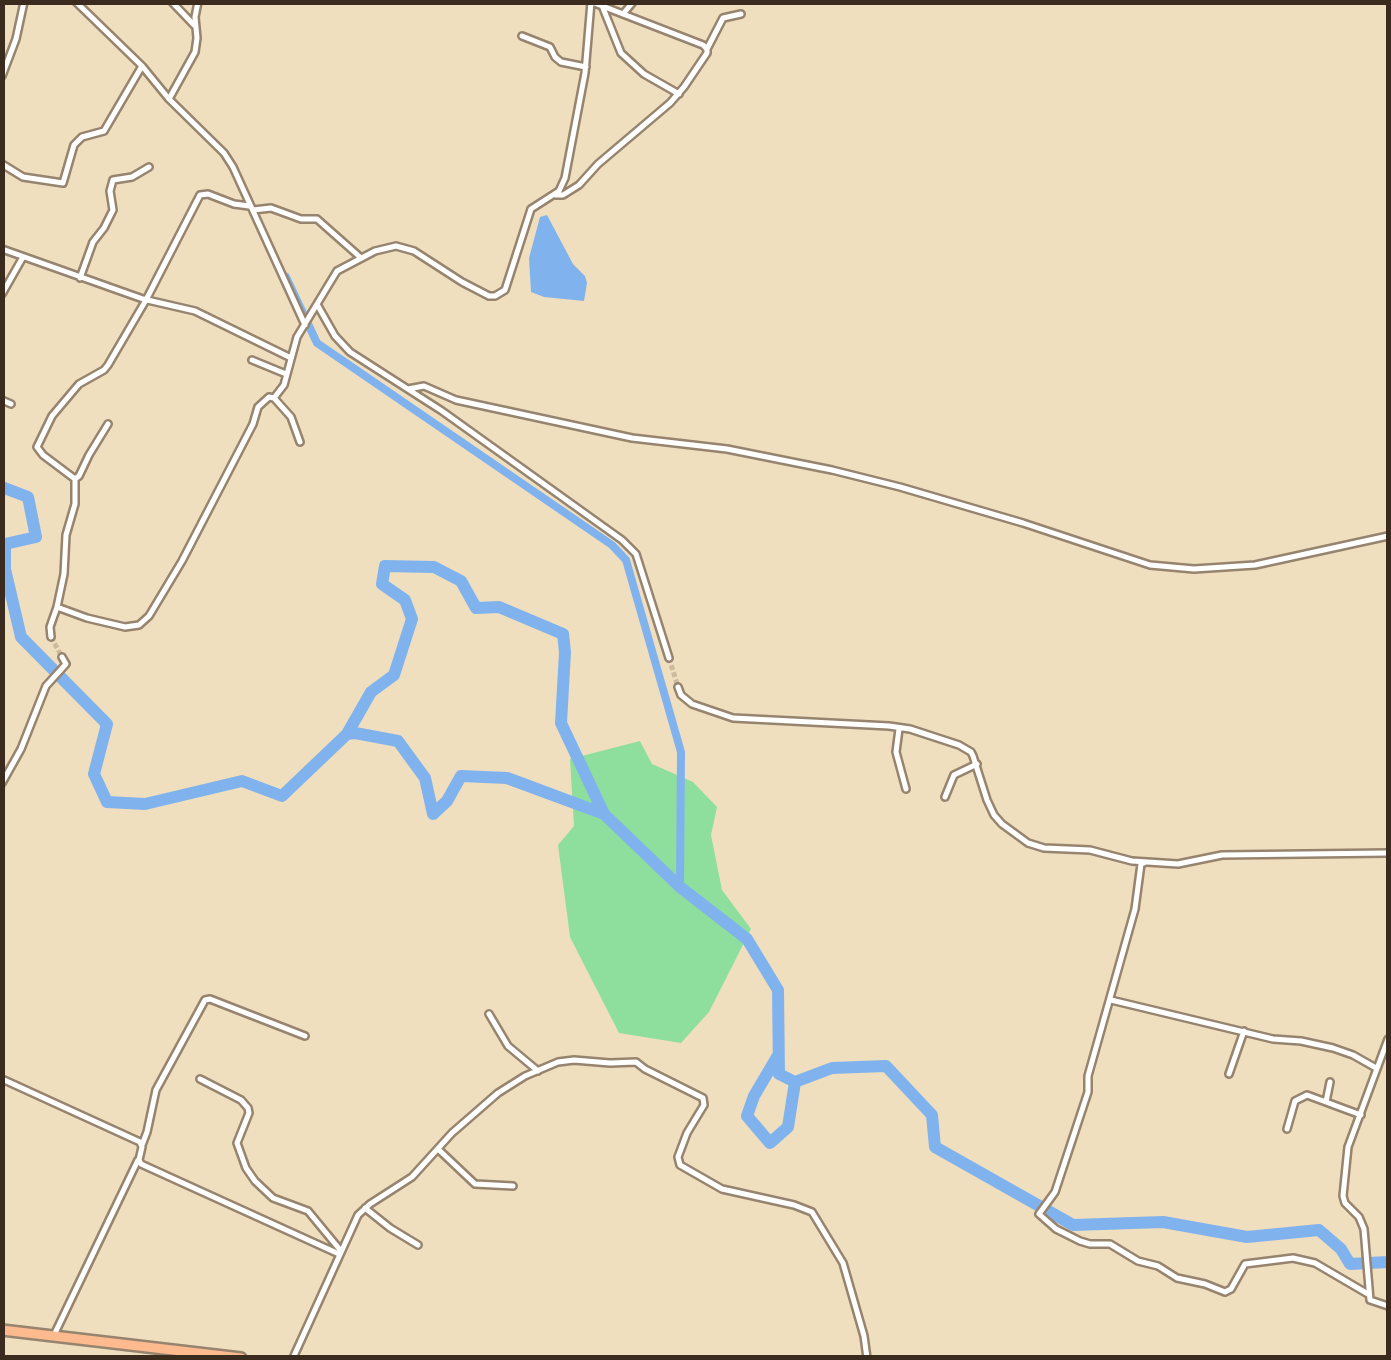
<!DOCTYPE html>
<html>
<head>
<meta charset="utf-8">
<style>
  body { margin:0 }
  #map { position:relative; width:1391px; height:1360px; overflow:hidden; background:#f0dfbf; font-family:"Libre Caslon Text",serif }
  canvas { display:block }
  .frame { position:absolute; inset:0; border:5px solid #3b2a1e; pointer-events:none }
</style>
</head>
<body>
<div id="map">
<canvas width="1391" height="1360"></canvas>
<div class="frame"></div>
</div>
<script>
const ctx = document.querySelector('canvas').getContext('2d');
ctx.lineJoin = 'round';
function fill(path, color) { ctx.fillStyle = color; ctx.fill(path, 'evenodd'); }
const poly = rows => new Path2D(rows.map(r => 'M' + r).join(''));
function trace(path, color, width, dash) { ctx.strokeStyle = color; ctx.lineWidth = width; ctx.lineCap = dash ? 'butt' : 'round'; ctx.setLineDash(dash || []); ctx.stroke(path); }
fill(poly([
  [640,741,652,764,693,782,717,807,711,835,722,890,751,929,709,1012,681,1043,619,1033,570,937,558,845,574,826,570,759]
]), '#8ede9e');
fill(poly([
  [547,215,573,264,585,276,587,283,584,301,544,297,531,292,529,258,540,217]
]), '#80b3ed');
trace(poly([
  [286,277,317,343,612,545,626,560,681,752,680,887]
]), '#80b3ed', 8);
trace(poly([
  [2,487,28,497,36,537,5,544,5,569,21,637,107,724,94,774,107,802,145,804,242,781,282,796,347,734,355,733,398,741,425,778,433,814,447,801,461,776,507,778,526,785,604,814,680,887,747,939,778,990,779,1074,795,1082,832,1068,886,1066,932,1115,935,1147,1073,1225,1163,1222,1247,1237,1319,1230,1341,1249,1350,1264,1388,1262],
  [347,734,371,692,394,675,412,619,405,600,382,584,385,566,434,567,461,581,476,608,499,607,563,634,565,652,561,723,604,814],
  [777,1057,754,1096,747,1116,770,1143,788,1127,795,1082]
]), '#80b3ed', 12);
trace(poly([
  [51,637,62,657],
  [669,658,678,687]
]), '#ccbb9f', 5, [5, 2.5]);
const minor = poly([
  [76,2,142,66,169,99,224,153,233,167,305,325],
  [172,2,194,25],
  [603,8,621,53,644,74,679,94],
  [623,14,633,2],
  [522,36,550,47,555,57,561,62,586,67],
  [707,49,723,18,741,14],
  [2,76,16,39,24,2],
  [169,99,195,52,197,38,195,17,198,2],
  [2,164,23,177,63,183,74,145,82,137,104,131,142,66],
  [556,195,563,195,579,185,598,164,670,103,684,87,707,53,707,49,703,45,592,2],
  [253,210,271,208,301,219,317,219,360,257],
  [2,249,143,299,195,311,291,358],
  [80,278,93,242,104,228,113,210,110,191,113,180,132,177,149,167],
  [2,294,23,257],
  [318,306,335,336,350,352,442,411,622,540,636,554,669,658],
  [252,360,286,374],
  [408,389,424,386,456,400,632,438,727,449,832,470,900,487,1023,523,1150,565,1194,569,1255,565,1388,536],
  [274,398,291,417,300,442],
  [2,400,11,404],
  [75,479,43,455,37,447,52,416,79,384,104,370,108,365,146,300,200,195,208,194,234,204,249,206],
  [57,607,64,574,66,535,75,504,75,479,79,476,89,455,108,424],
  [51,637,50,627,57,607,87,618,125,627,139,625,149,616,182,561,253,424,258,407,269,397,274,398,284,385,297,337,337,271,375,251,396,246,414,251,462,282,489,296,495,296,505,290,531,209,559,191,565,178,585,73,591,2],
  [678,687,681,695,692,704,733,718,889,726,910,729,959,745,971,752,973,756,987,800,994,815,1002,824,1028,843,1044,848,1090,850,1132,861,1178,864,1222,855,1388,853],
  [899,729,896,752,906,789],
  [2,783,21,749,46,686,66,664,62,657],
  [945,797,954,775,977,764],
  [1144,863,1141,864,1135,909,1088,1076,1088,1092,1055,1192,1039,1214,1056,1229,1080,1241,1090,1244,1110,1244,1138,1261,1158,1266,1177,1278,1205,1284,1225,1292,1231,1289,1245,1264,1293,1258,1315,1263,1368,1294],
  [1111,1000,1273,1039,1301,1041,1333,1048,1353,1055,1376,1068],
  [489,1014,508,1046,538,1071],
  [1388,1039,1348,1147,1343,1196,1345,1203,1359,1217,1364,1229,1370,1300,1388,1306],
  [1229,1074,1244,1031],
  [2,1079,140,1142,142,1147,139,1160,141,1164,339,1254],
  [200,1079,241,1100,248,1108,249,1113,237,1143,246,1168,255,1181,273,1198,308,1211,341,1251],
  [1326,1102,1330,1082],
  [1287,1129,1295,1101,1307,1095,1361,1115],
  [142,1145,147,1132,156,1090,205,1000,210,999,305,1036],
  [438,1149,475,1184,513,1186],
  [365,1208,390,1228,418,1245],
  [55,1333,138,1160],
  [293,1358,358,1215,370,1204,412,1177,452,1133,498,1093,525,1076,558,1062,574,1060,610,1063,636,1062,645,1069,703,1098,704,1105,687,1133,678,1157,680,1165,722,1189,794,1205,812,1212,843,1263,864,1336,867,1358]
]);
const trunk = poly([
  [2,1330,241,1358]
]);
trace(minor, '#96846e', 10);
trace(trunk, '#96846e', 14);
trace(minor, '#fff', 5);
trace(trunk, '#fcba8e', 9);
</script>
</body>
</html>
